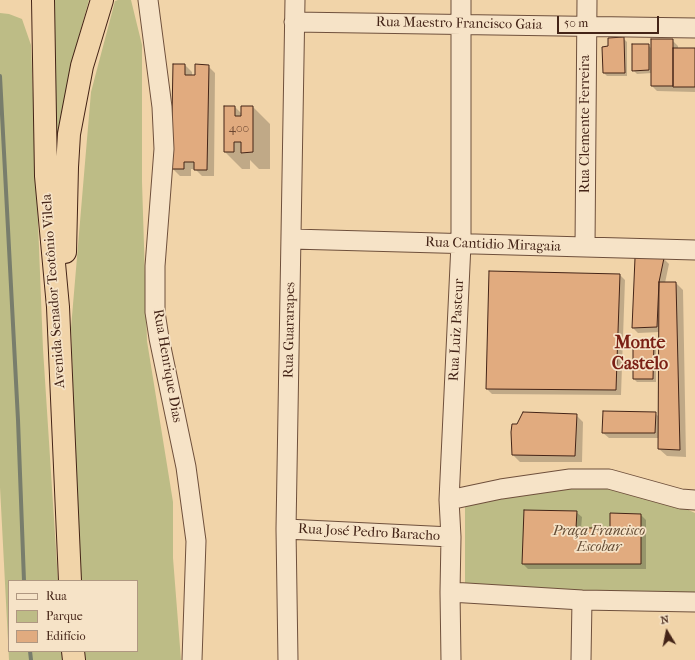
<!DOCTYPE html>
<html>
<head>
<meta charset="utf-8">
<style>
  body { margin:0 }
  #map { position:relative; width:695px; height:660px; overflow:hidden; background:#f1d4a9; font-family:"IM FELL French Canon",serif }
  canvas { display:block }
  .legend { position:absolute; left:8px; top:580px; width:130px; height:72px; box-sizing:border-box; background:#f6e3c7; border:1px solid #af9781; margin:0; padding:5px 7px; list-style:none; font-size:12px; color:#442417 }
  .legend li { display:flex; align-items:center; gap:8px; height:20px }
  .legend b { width:20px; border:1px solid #af9781 }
  .north { position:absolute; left:647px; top:612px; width:40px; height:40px; -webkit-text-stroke:3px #f6e3c7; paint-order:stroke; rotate:350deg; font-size:11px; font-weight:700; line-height:16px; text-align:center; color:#442417 }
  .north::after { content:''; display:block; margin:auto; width:14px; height:18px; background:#442417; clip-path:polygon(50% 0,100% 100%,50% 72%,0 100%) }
  .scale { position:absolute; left:557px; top:16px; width:102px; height:18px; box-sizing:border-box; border:2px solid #442417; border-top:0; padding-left:5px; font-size:12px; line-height:14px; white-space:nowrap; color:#442417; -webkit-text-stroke:3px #f6e3c7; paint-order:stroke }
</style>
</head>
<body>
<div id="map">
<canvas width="695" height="660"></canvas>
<ul class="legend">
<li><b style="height:5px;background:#f6e3c7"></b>Rua</li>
<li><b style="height:11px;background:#bdbc86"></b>Parque</li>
<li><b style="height:11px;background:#e1ab7f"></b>Edifício</li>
</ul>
<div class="north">N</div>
<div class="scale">50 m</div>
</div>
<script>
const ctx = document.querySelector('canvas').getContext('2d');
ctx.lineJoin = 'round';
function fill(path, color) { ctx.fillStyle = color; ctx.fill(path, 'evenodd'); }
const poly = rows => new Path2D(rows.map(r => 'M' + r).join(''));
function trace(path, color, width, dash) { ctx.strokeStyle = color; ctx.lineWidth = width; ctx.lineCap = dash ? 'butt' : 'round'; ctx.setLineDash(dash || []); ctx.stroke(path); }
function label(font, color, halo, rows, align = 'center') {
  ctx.font = font + ' "IM FELL French Canon",serif'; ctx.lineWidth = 3.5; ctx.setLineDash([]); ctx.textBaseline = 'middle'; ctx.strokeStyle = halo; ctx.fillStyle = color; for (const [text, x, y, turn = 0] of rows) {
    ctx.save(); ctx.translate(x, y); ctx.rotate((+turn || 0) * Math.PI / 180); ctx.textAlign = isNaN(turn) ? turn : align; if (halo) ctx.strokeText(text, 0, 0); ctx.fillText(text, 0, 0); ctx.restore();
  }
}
fill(poly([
  [49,0,89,0,72,61,55,154],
  [118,0,131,0,142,45,142,182,147,341,173,502,173,558,181,660,83,660,82,651,137,651,137,581,80,581,71,328,91,92,115,1],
  [0,13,9,14,22,19,31,45,43,349,58,581,9,581,9,651,62,651,63,660,9,660,0,487],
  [570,487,609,487,680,506,695,513,695,594,465,589,465,506,478,499]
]), '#bdbc86');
fill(poly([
  [623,38,627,42,627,76,607,76,604,73,609,47],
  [672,40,678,46,678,49,695,49,695,92,657,91,652,86,652,73,637,74,633,70,648,45,652,49],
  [185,65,192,72,192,76,196,76,208,66,215,73,214,176,202,176,195,169,191,169,191,176,180,176,173,169],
  [235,107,242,114,253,107,270,124,270,169,259,169,250,160,250,169,242,169,225,152],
  [664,259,669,264,665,283,676,283,683,290,686,457,667,456,659,449,660,438,609,438,603,433,655,413,660,418,660,332,638,333,633,328],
  [490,272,620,275,625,280,621,395,492,394,487,389],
  [653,343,656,346,656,382,637,382,634,379],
  [576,415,583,422,582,462,520,462,513,455,517,425],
  [576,512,582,517,581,529,611,529,641,515,646,520,646,569,528,569,523,564]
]), '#0003');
trace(poly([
  [0,76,18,420,24,581],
  [30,651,31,660]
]), '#787d6c', 4);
const building = poly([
  [624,37,625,73,603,73,602,47,608,46,608,38,624,37],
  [651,39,673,39,673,86,651,86,651,39],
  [632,44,649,44,649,70,632,71,632,44],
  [673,48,695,48,695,87,673,87,673,48],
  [173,64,185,64,185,75,195,75,195,64,209,65,207,170,194,170,194,162,184,162,184,169,171,169,173,64],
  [224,106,235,106,235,116,241,116,241,106,253,106,253,152,241,153,241,142,234,142,234,152,224,152,224,106],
  [635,258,664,258,659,282,657,327,632,328,635,258],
  [489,271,620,274,616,390,486,389,489,271],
  [659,282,676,282,680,450,658,449,659,282],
  [633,342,654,342,653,379,633,379,633,342],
  [603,411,656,412,655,433,602,433,603,411],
  [523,412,577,414,575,456,512,455,511,432,512,424,517,424,523,412],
  [524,510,577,511,576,528,610,528,610,513,641,514,641,564,522,564,524,510]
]);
fill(building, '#e1ab7f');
trace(building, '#442417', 1);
const minor = poly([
  [148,0,162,107,164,149,155,266,155,312,159,338,186,467,196,541,192,660],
  [294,22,695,28],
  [292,239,695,250],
  [585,247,587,0],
  [449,500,501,489,570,479,609,479,681,499,695,500],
  [286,529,451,537],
  [450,592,582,600,695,602],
  [288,660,286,529,295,0],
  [451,660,450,592,451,537,449,500,461,244,461,0],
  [581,660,582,600]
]);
const highway = poly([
  [43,0,46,176,58,307,70,581],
  [65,252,67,167,69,134,82,66,102,0],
  [73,651,74,660]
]);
trace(minor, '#6f503c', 21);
trace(highway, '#442417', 24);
trace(minor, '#f6e3c7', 19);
trace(highway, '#f1d4a9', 22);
label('12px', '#6b4631', null, [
  ["400",239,129]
]);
label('14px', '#442417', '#f6e3c7', [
  ["Rua Maestro Francisco Gaia",459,24,1],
  ["Rua Clemente Ferreira",586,124,-90],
  ["Rua Cantidio Miragaia",493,245,2],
  ["Avenida Senador Teotônio Vilela",54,291,-94],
  ["Rua Guararapes",290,330,-89],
  ["Rua Luiz Pasteur",457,330,-87],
  ["Rua Henrique Dias",167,366,80],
  ["Rua José Pedro Baracho",369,533,3]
]);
label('italic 14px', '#624a33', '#f6e3c7', [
  ["Praça Francisco",599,532],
  ["Escobar",599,548]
]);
label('bold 18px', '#7a1f14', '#f6e3c7', [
  ["Monte",640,344],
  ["Castelo",640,365]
]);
</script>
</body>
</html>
